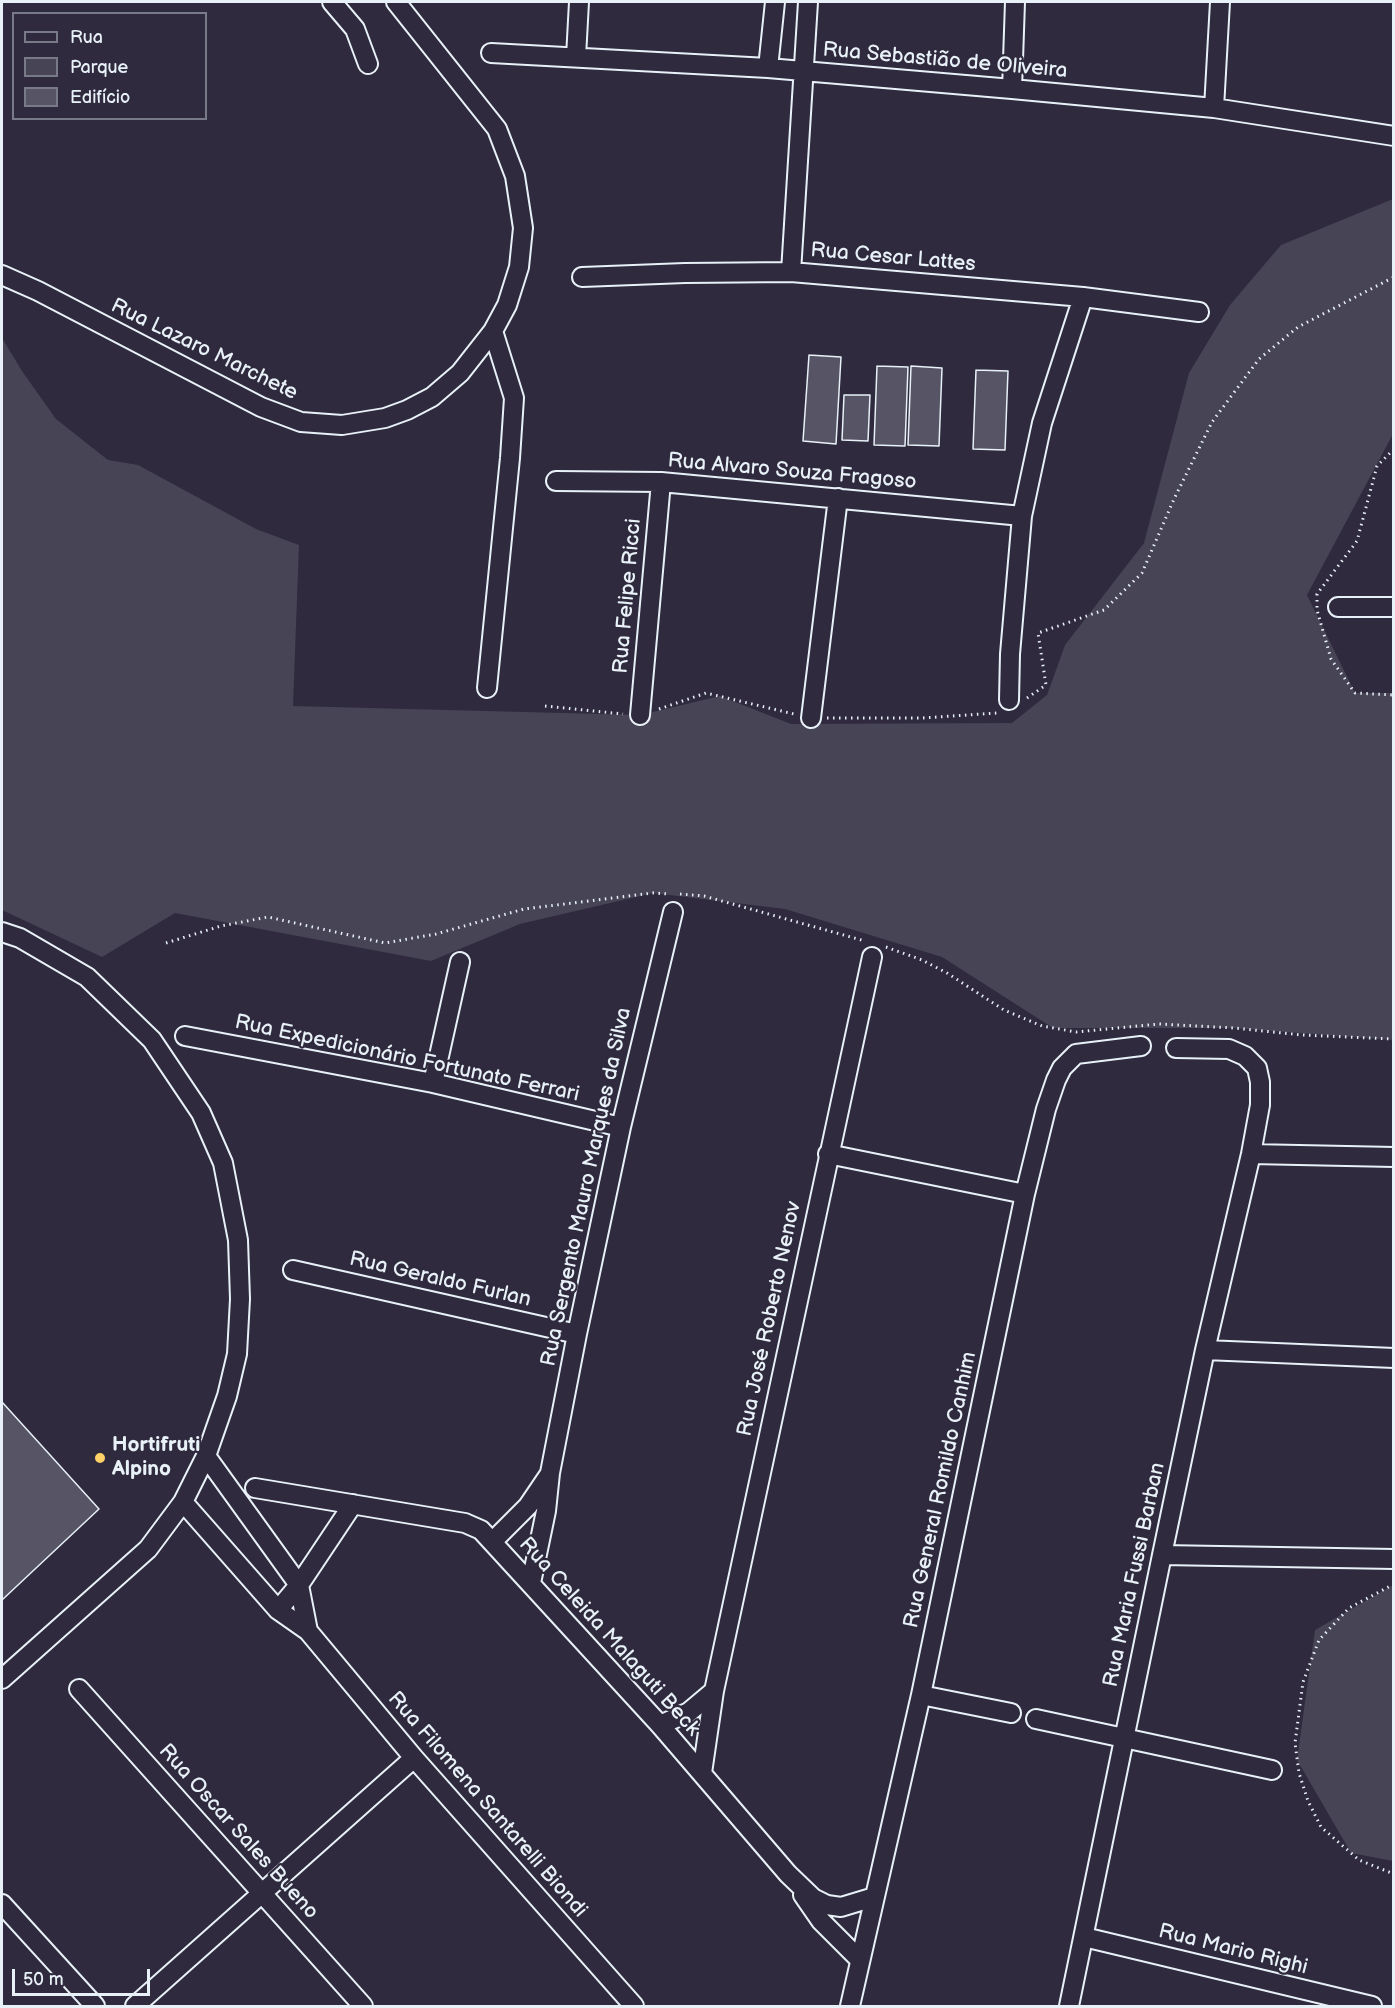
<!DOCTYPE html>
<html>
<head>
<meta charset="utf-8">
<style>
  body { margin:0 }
  #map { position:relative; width:1395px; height:2008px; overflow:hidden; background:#2f2a3d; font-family:"Balsamiq Sans",sans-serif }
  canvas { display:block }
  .frame { position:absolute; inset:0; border:3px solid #e8f1f8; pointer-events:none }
  .legend { position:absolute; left:12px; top:12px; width:195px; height:108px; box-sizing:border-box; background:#2f2a3d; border:2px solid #797a88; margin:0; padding:8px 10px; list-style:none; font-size:18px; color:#e8f1f8 }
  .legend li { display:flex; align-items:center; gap:12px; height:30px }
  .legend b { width:30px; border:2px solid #797a88 }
  .scale { position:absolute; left:12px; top:1969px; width:138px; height:27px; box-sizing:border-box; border:3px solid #e8f1f8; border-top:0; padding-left:8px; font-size:18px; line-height:21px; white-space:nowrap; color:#e8f1f8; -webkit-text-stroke:4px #2f2a3d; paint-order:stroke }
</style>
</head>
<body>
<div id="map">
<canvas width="1395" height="2008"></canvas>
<div class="frame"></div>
<ul class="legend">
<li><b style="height:8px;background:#2f2a3d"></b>Rua</li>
<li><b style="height:16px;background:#464455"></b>Parque</li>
<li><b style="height:16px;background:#575565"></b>Edifício</li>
</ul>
<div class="scale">50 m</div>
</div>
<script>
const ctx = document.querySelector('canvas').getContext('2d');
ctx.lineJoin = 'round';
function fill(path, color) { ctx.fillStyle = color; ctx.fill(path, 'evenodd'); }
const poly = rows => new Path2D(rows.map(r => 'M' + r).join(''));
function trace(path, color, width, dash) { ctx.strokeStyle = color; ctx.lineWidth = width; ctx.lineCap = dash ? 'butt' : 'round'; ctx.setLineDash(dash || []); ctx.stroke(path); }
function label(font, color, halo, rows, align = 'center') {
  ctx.font = font + ' "Balsamiq Sans",sans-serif'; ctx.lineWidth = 4.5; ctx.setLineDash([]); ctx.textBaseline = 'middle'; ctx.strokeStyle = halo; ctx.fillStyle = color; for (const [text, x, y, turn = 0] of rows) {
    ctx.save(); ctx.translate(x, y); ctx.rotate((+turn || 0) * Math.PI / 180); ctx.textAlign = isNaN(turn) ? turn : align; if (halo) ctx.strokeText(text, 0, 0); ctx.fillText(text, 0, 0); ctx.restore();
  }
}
fill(poly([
  [1393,199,1393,434,1307,595,1355,693,1393,693,1393,1040,1234,1028,1053,1028,942,957,785,909,653,893,520,924,431,961,175,913,102,957,2,910,2,338,22,371,56,419,108,460,138,465,256,529,299,545,293,706,640,715,720,696,791,724,1012,723,1047,695,1065,645,1144,543,1189,373,1230,305,1281,245],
  [1393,1585,1393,1861,1351,1853,1297,1760,1315,1630]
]), '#464455');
const building = poly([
  [809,355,841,357,836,444,803,441,809,355],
  [877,366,908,367,905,446,874,445,877,366],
  [911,366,942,368,939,446,908,445,911,366],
  [976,370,1008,371,1005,450,973,449,976,370],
  [844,395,870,395,868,441,842,440,844,395],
  [2,1402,99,1509,2,1600,2,1402]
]);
fill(building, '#575565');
trace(building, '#e8f1f8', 1.5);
const minor = poly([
  [332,2,355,29,368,64],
  [491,53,768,68,1012,89,1214,108,1394,136],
  [576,57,579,2],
  [768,68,775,2],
  [1012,89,1015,2],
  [1214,108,1220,2],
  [791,272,808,2],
  [2,275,38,291,261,407,301,422,342,425,385,418,407,410,432,397,460,373,493,331,507,305,519,267,523,228,515,176,497,129,396,2],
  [582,277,685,273,791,272,1083,297,1199,312],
  [556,481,661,482,1022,516],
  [1338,607,1394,607],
  [487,688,510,458,514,398,493,331],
  [1009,700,1010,654,1022,516,1042,423,1083,297],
  [640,715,661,482],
  [811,718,838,498],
  [2,932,20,938,87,977,152,1040,201,1113,223,1163,238,1240,240,1299,237,1354,227,1396,206,1456,183,1502,148,1549,2,1679],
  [185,1036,433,1083,621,1127],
  [433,1083,460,962],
  [828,1154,1025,1194],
  [1251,1154,1394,1157],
  [293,1270,577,1334],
  [1205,1350,1394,1358],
  [206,1456,299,1585,308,1631],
  [255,1488,465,1523,481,1530,660,1725,788,1874,813,1898,827,1905,841,1907,874,1897],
  [183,1502,278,1610,308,1631,414,1758,634,2006],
  [492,1542,528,1506,549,1475],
  [1162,1555,1394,1559],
  [531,1583,546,1511,550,1473,577,1334,621,1127,673,912],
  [278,1610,299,1585,353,1504],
  [79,1689,363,2006],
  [921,1695,1011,1713],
  [1036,1719,1272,1770],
  [660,1725,689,1712,714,1691],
  [702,1773,714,1691,872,957],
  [803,1895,821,1921,860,1960],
  [2,1904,95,2006],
  [1084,1937,1372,2006],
  [135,2006,414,1758],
  [850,2006,921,1695,1025,1194,1046,1109,1056,1080,1062,1068,1076,1054,1141,1046],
  [1069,2006,1162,1555,1205,1350,1251,1154,1260,1105,1260,1082,1257,1068,1245,1056,1229,1049,1176,1048]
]);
trace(minor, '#e8f1f8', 22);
trace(poly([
  [1394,449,1377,466,1357,541,1317,594,1317,610,1331,659,1355,693,1394,695],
  [1027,698,1046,685,1038,633,1104,610,1142,573,1174,499,1212,422,1259,359,1298,327,1394,277],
  [545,706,623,714],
  [659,709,706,693,794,714],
  [827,718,922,718,997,713],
  [680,894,704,896,865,941],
  [166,943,221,926,268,917,385,943,436,934,524,909,653,893,670,894],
  [886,947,922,960,947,973,1004,1010,1042,1026,1076,1032,1159,1024,1234,1028,1302,1035,1394,1039],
  [1394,1584,1349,1608,1319,1640,1303,1682,1295,1743,1299,1773,1308,1801,1321,1827,1359,1860,1394,1874]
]), '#e8f1f8', 3, [1.5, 4.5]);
trace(minor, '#2f2a3d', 18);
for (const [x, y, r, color] of [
  [100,1458,6,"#ffd166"]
]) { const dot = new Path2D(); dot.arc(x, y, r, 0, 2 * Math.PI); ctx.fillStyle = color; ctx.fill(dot); trace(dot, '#2f2a3d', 2); }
label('21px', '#e8f1f8', '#2f2a3d', [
  ["Rua Sebastião de Oliveira",945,61,5],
  ["Rua Cesar Lattes",893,258,5],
  ["Rua Lazaro Marchete",204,350,26],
  ["Rua Alvaro Souza Fragoso",792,472,5],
  ["Rua Felipe Ricci",628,596,-85],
  ["Rua Expedicionário Fortunato Ferrari",407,1059,12],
  ["Rua Sergento Mauro Marques da Silva",587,1187,-78],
  ["Rua Geraldo Furlan",440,1280,13],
  ["Rua José Roberto Nenov",770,1319,-78],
  ["Rua General Romildo Canhim",941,1490,-78],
  ["Rua Maria Fussi Barban",1135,1575,-78],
  ["Rua Celeida Malaguti Beck",609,1637,48],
  ["Rua Filomena Santarelli Biondi",487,1805,49],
  ["Rua Oscar Sales Bueno",238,1832,48],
  ["Rua Mario Righi",1233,1950,14]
]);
label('bold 21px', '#e8f1f8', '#2f2a3d', [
  ["Hortifruti",112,1446],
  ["Alpino",112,1470]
], 'left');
</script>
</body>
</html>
